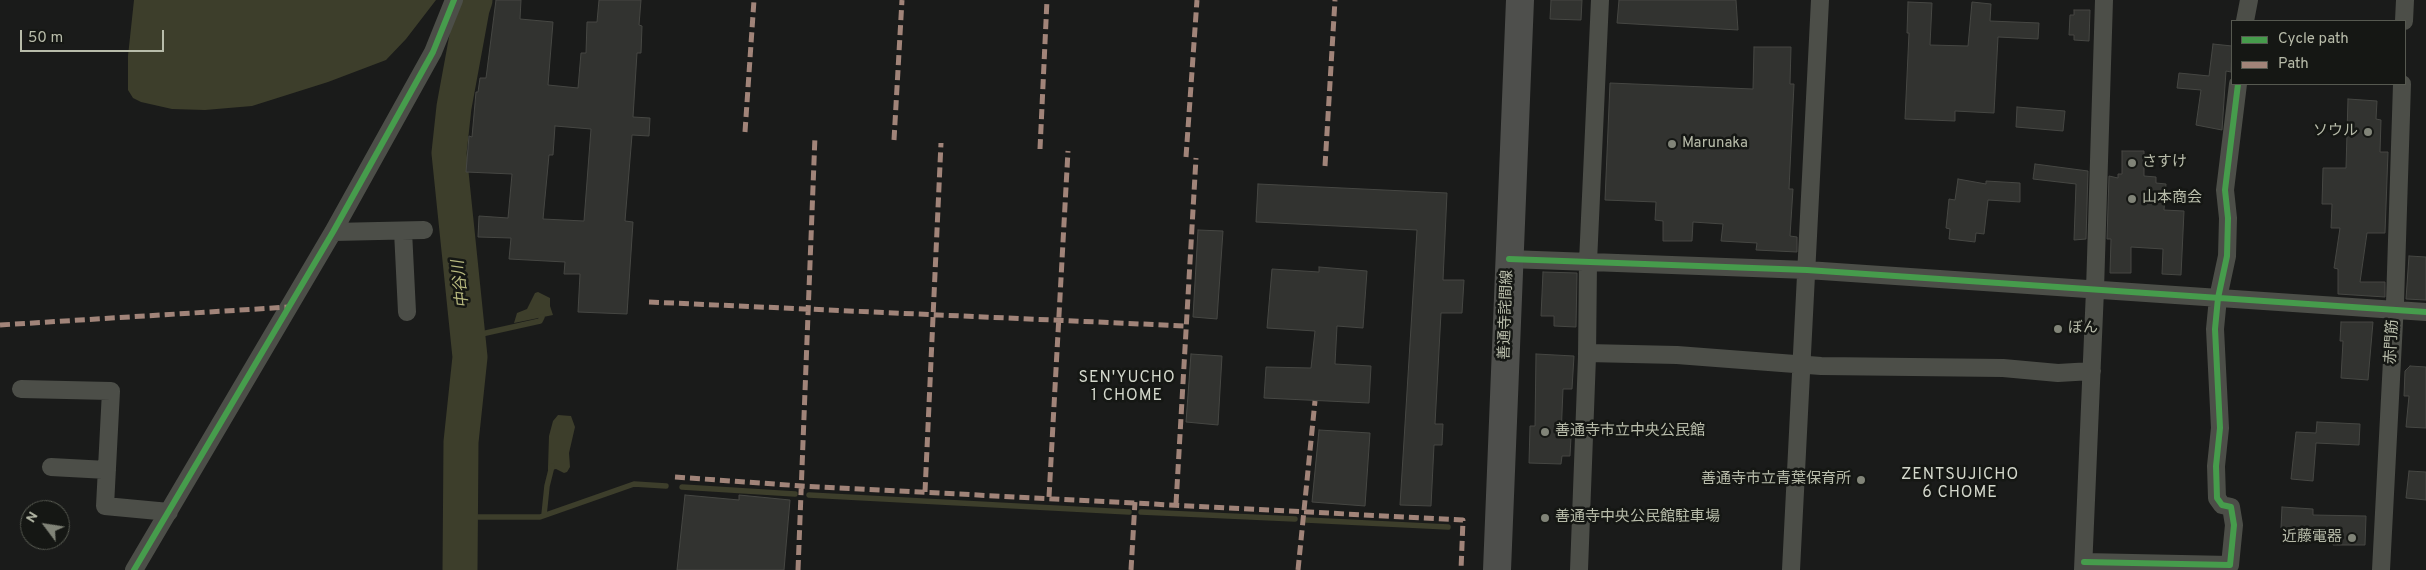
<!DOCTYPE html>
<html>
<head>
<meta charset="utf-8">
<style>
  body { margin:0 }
  #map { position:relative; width:2426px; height:570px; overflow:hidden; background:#1a1b1a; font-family:Overpass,sans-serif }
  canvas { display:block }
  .legend { position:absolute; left:2231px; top:20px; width:175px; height:65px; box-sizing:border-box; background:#151714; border:1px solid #565950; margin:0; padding:6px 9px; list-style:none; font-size:15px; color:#b8bcaa }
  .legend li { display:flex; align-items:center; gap:10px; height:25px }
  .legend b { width:25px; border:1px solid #565950 }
  .north { position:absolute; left:20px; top:500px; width:50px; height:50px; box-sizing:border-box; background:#151714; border:1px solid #565950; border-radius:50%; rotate:301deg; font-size:14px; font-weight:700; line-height:20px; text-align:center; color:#b8bcaa }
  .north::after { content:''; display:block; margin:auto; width:18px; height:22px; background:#818478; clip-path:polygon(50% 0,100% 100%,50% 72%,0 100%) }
  .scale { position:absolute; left:20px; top:30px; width:144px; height:22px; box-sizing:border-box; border:2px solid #b8bcaa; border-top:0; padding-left:6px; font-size:15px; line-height:18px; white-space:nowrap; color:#b8bcaa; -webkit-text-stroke:4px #151714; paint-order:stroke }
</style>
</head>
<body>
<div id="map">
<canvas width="2426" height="570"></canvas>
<ul class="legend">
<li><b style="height:6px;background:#469c4c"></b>Cycle path</li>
<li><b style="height:6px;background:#a18479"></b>Path</li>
</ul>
<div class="north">N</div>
<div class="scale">50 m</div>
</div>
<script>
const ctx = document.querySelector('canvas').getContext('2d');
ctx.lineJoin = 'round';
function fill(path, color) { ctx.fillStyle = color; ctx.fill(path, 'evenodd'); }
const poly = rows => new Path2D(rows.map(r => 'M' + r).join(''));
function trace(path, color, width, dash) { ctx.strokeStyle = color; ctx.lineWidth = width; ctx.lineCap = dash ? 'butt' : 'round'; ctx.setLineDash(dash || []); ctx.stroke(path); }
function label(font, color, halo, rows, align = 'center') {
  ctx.font = font + ' Overpass,"Noto Sans JP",sans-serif'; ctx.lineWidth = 5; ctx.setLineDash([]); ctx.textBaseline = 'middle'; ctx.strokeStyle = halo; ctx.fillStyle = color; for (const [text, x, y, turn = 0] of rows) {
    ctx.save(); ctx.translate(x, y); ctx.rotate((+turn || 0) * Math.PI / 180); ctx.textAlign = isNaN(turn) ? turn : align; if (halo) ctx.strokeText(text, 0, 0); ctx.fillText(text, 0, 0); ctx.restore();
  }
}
fill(poly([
  [134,0,436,0,406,39,386,60,328,82,252,106,205,110,172,109,141,102,133,98,128,90,128,56],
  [538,292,550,298,550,306,553,315,514,323,517,313,527,309,535,293],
  [558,415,571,416,575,427,569,453,570,467,567,472,564,473,556,469,548,471,548,468,549,436,553,421]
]), '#3d3e2b');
trace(poly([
  [468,337,540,321,542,317],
  [682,487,795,494],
  [809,495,1129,512],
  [1141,512,1295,519],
  [544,515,547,486,552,466],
  [459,517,540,517,634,484,666,486],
  [1306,520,1448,527]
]), '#3d3e2b', 5.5);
trace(poly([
  [460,570,461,442,470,357,449,153,454,107,472,9,475,0]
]), '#3d3e2b', 35);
const building = poly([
  [496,0,521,0,520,19,553,22,548,85,578,88,581,53,586,53,587,22,597,22,599,0,641,0,639,25,642,26,641,53,637,53,633,117,650,118,649,136,632,135,625,221,633,222,627,314,578,312,580,274,564,274,565,262,509,259,511,238,478,237,479,216,508,218,512,174,466,172,469,136,472,137,476,92,478,92,480,78,486,78,496,0],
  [555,126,591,129,584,221,543,219,549,155,553,155,555,126],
  [1551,0,1582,0,1581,20,1550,19,1551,0],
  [1619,0,1736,0,1738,30,1617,23,1619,0],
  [1908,2,1932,3,1930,45,1968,46,1972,2,1991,4,1990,21,2039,23,2038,39,1998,37,1994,113,1955,111,1955,121,1905,119,1909,33,1907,33,1908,2],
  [2074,10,2090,10,2089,41,2074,40,2074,35,2069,35,2070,15,2074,15,2074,10],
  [2213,44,2232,46,2231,72,2226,71,2222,130,2196,125,2201,90,2177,88,2179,73,2209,76,2213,44],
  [1754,47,1791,47,1790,84,1794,84,1789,189,1793,189,1790,236,1797,237,1797,252,1756,250,1757,243,1721,241,1723,224,1693,222,1692,241,1663,241,1663,221,1655,220,1656,202,1605,200,1610,83,1753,89,1754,47],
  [2348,99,2377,101,2376,119,2381,120,2380,152,2388,152,2385,233,2367,233,2360,282,2385,282,2385,297,2338,294,2338,269,2334,268,2340,228,2331,228,2332,204,2322,204,2323,168,2346,168,2348,99],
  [2017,107,2065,111,2063,131,2016,127,2017,107],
  [2122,151,2144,151,2144,176,2156,177,2156,183,2166,184,2164,210,2184,211,2181,275,2162,274,2163,249,2131,247,2131,273,2110,273,2111,239,2107,239,2109,176,2118,178,2118,174,2122,174,2122,151],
  [2035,164,2088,171,2086,239,2074,240,2076,184,2033,179,2035,164],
  [1958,179,1986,184,1986,181,2020,183,2020,202,1988,200,1984,234,1976,233,1975,242,1949,239,1950,229,1946,228,1949,199,1955,200,1958,179],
  [1258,184,1447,193,1443,280,1464,280,1462,313,1441,313,1435,424,1443,424,1442,445,1434,445,1431,506,1400,505,1417,230,1256,222,1258,184],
  [1198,230,1223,231,1217,319,1193,317,1198,230],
  [2409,256,2426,257,2426,300,2406,299,2409,256],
  [1319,267,1367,271,1363,328,1337,326,1335,364,1371,366,1369,403,1264,398,1266,367,1311,368,1315,331,1267,328,1272,269,1319,272,1319,267],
  [1543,272,1577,273,1576,327,1554,326,1554,316,1541,316,1543,272],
  [2341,322,2373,322,2368,380,2341,378,2343,341,2340,341,2341,322],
  [1191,354,1222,356,1218,425,1186,422,1191,354],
  [1536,354,1574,356,1572,389,1563,389,1561,437,1571,437,1570,456,1562,456,1561,464,1529,463,1530,426,1535,426,1536,354],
  [2410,366,2426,367,2426,428,2406,427,2409,396,2404,396,2405,371,2410,366],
  [2317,422,2360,424,2359,445,2316,443,2313,481,2291,479,2296,432,2316,433,2317,422],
  [1319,430,1370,433,1365,506,1312,502,1319,430],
  [2409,471,2426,472,2426,500,2406,498,2409,471],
  [685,495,739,500,739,495,790,500,784,570,677,570,685,495],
  [2282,507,2313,509,2313,515,2366,516,2365,545,2333,545,2334,533,2281,528,2282,507]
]);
fill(building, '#323330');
trace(building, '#464743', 1);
trace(poly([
  [2245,21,2249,0],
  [2404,21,2405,0],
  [403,231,407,312],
  [333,232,424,230],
  [1509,259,1807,270,2426,312],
  [1587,353,1677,355,1821,366,2003,368,2058,373,2092,371],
  [21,389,111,391,105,506,169,512],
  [51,467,107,470],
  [2084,562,2230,565,2234,525,2231,507,2222,505,2217,498,2216,466,2220,428,2215,329,2218,298,2227,256,2228,218,2225,190,2238,84],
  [134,570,333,232,433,52,454,0],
  [1579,570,1587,357,1588,262,1600,0],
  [1791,570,1820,0],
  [2083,570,2095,290,2104,0],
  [2381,570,2395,303,2402,84]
]), '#4c4e48', 18);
trace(poly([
  [1497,570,1520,0]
]), '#4e4f4c', 28);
trace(poly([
  [745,132,754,0],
  [894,140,902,0],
  [1040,149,1047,0],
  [1186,157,1197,0],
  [1325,166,1335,0],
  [649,302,1186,326],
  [0,325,289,307],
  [675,477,802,486,1463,520,1461,570],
  [925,492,941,143],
  [1049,497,1068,151],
  [1176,504,1196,158],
  [798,570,815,136],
  [1131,570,1135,502],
  [1298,570,1315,401]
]), '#a18479', 5, [10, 5]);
trace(poly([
  [1509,259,1807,270,2426,312],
  [2084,562,2230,565,2234,525,2231,507,2222,505,2217,498,2216,466,2220,428,2215,329,2218,298,2227,256,2228,218,2225,190,2238,84],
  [134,570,333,232,433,52,454,0]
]), '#469c4c', 6);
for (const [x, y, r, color] of [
  [2368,132,5,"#818478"],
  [1672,144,5,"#818478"],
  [2132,163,5,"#818478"],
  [2132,199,5,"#818478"],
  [2058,329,5,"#818478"],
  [1545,432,5,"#818478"],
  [1861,480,5,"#818478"],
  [1545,518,5,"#818478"],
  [2352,538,5,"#818478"]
]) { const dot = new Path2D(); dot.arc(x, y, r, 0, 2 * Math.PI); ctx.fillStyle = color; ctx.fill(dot); trace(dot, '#151714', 2); }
label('15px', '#b8bcaa', '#151714', [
  ["ソウル",2358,132,"right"],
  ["Marunaka",1682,144],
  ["さすけ",2142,163],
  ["山本商会",2142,199],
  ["ぼん",2068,329],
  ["善通寺市立中央公民館",1555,432],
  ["善通寺市立青葉保育所",1851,480,"right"],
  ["善通寺中央公民館駐車場",1555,518],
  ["近藤電器",2342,538,"right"]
], 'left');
label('15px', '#b8bcaa', '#151714', [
  ["善通寺詫間線",1507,315,-88],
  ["赤門筋",2393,342,-87]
]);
label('italic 16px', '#b9ba7f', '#151714', [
  ["中谷川",462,284,-96]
]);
ctx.letterSpacing = '1px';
label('16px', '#d4d8cc', '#151714', [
  ["SEN'YUCHO",1127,379],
  ["1 CHOME",1127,397],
  ["ZENTSUJICHO",1960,476],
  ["6 CHOME",1960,494]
]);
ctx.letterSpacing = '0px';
</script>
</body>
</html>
